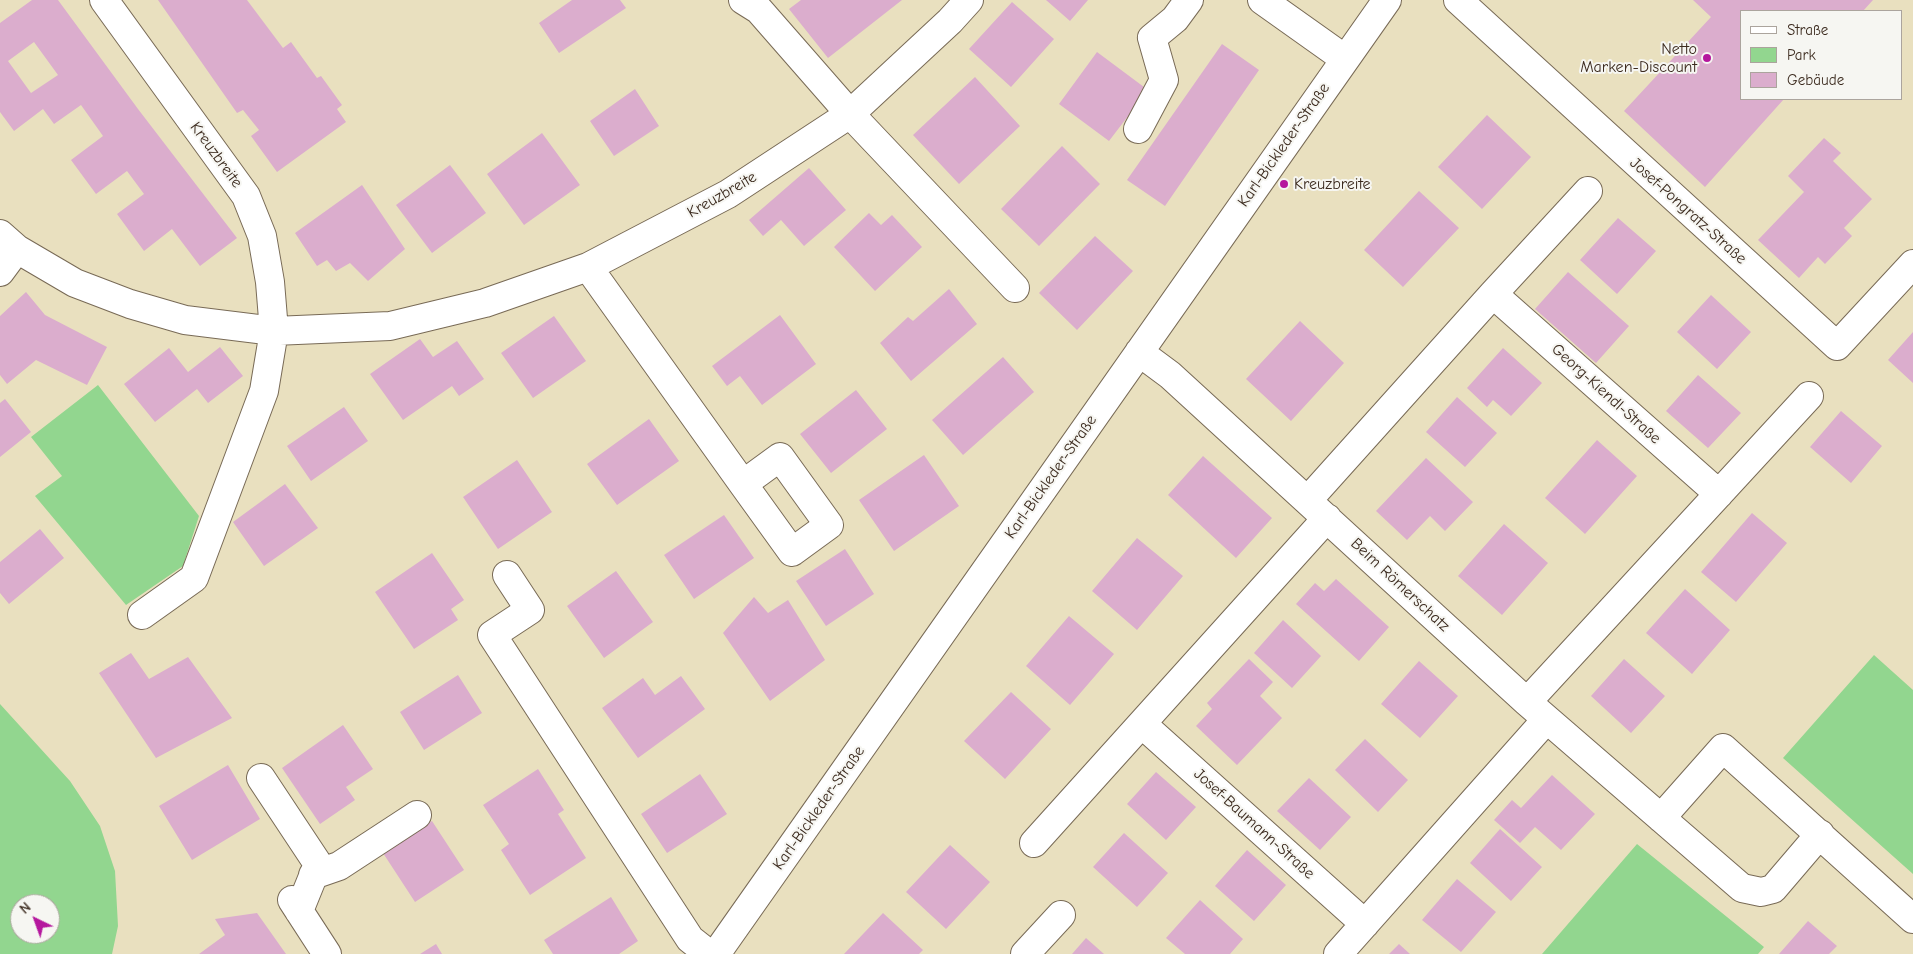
<!DOCTYPE html>
<html>
<head>
<meta charset="utf-8">
<style>
  body { margin:0 }
  #map { position:relative; width:1913px; height:954px; overflow:hidden; background:#e9e0bf; font-family:"Comic Neue",sans-serif }
  canvas { display:block }
  .legend { position:absolute; left:1740px; top:10px; width:162px; height:90px; box-sizing:border-box; background:#f6f6f2; border:1px solid #aba49d; margin:0; padding:6px 9px; list-style:none; font-size:15px; color:#3b2a1e }
  .legend li { display:flex; align-items:center; gap:10px; height:25px }
  .legend b { width:25px; border:1px solid #aba49d }
  .north { position:absolute; left:10px; top:894px; width:50px; height:50px; box-sizing:border-box; background:#f6f6f2; border:1px solid #aba49d; border-radius:50%; rotate:318deg; font-size:14px; font-weight:700; line-height:20px; text-align:center; color:#3b2a1e }
  .north::after { content:''; display:block; margin:auto; width:18px; height:22px; background:#b5179e; clip-path:polygon(50% 0,100% 100%,50% 72%,0 100%) }
</style>
</head>
<body>
<div id="map">
<canvas width="1913" height="954"></canvas>
<ul class="legend">
<li><b style="height:6px;background:#fff"></b>Straße</li>
<li><b style="height:14px;background:#92d68f"></b>Park</li>
<li><b style="height:14px;background:#dbadcd"></b>Gebäude</li>
</ul>
<div class="north">N</div>
</div>
<script>
const ctx = document.querySelector('canvas').getContext('2d');
ctx.lineJoin = 'round';
function fill(path, color) { ctx.fillStyle = color; ctx.fill(path, 'evenodd'); }
const poly = rows => new Path2D(rows.map(r => 'M' + r).join(''));
function trace(path, color, width, dash) { ctx.strokeStyle = color; ctx.lineWidth = width; ctx.lineCap = dash ? 'butt' : 'round'; ctx.setLineDash(dash || []); ctx.stroke(path); }
function label(font, color, halo, rows, align = 'center') {
  ctx.font = font + ' "Comic Neue",sans-serif'; ctx.lineWidth = 4; ctx.setLineDash([]); ctx.textBaseline = 'middle'; ctx.strokeStyle = halo; ctx.fillStyle = color; for (const [text, x, y, turn = 0] of rows) {
    ctx.save(); ctx.translate(x, y); ctx.rotate((+turn || 0) * Math.PI / 180); ctx.textAlign = isNaN(turn) ? turn : align; if (halo) ctx.strokeText(text, 0, 0); ctx.fillText(text, 0, 0); ctx.restore();
  }
}
fill(poly([
  [98,385,199,516,183,566,126,605,35,496,62,476,31,437],
  [1874,655,1913,690,1913,874,1783,758],
  [0,704,70,781,100,826,115,871,118,926,112,954,0,954],
  [20,904,50,904,50,934,20,934],
  [1637,844,1764,947,1758,954,1542,954]
]), '#92d68f');
fill(poly([
  [32,0,58,0,138,109,237,238,200,266,172,229,144,251,117,214,144,194,127,171,96,194,71,160,103,136,81,105,54,124,43,109,14,131,0,112,0,23],
  [34,42,58,75,31,93,8,61],
  [158,0,247,0,283,48,291,42,317,78,321,76,342,105,337,109,346,122,277,172,251,136,259,130,243,110,237,113],
  [572,0,620,0,626,8,559,53,539,23],
  [801,0,902,0,828,58,789,9],
  [1046,0,1088,0,1070,21],
  [1693,0,1873,0,1863,11,1742,11,1742,99,1784,99,1705,187,1624,111,1711,17],
  [1012,2,1054,39,1011,87,969,49],
  [1222,44,1259,70,1165,206,1127,180],
  [1097,52,1148,90,1109,141,1059,104],
  [975,77,1020,126,959,184,913,135],
  [635,89,659,126,614,156,590,121],
  [1487,115,1531,157,1482,209,1438,167],
  [542,133,580,185,524,225,487,174],
  [1824,138,1841,153,1833,161,1872,199,1844,228,1852,236,1825,264,1818,257,1799,278,1758,240,1804,192,1788,176],
  [1062,146,1100,184,1039,246,1001,209],
  [450,165,486,213,432,253,396,205],
  [809,168,846,210,804,246,781,220,763,236,749,220],
  [362,185,405,249,368,281,350,263,336,271,327,260,317,266,295,233],
  [1419,191,1459,228,1403,287,1364,250],
  [869,213,881,225,892,215,922,247,875,291,834,247],
  [1618,218,1656,251,1617,294,1580,260],
  [1095,236,1133,271,1077,330,1039,293],
  [1568,272,1629,326,1596,363,1535,309],
  [949,289,977,324,911,381,880,343,908,317,913,321],
  [26,292,45,315,107,347,87,385,36,360,7,384,0,375,0,316],
  [1711,295,1751,332,1717,369,1677,332],
  [780,315,816,364,762,405,740,376,727,386,712,366],
  [554,316,586,361,533,398,501,353],
  [1300,321,1344,363,1291,421,1246,379],
  [1913,332,1913,383,1888,360],
  [420,339,433,357,457,341,484,379,459,396,452,386,403,420,370,374],
  [220,347,243,376,208,403,197,389,155,422,124,384,169,348,188,372],
  [1503,348,1542,383,1511,416,1493,400,1487,407,1467,388],
  [1003,357,1034,392,963,455,932,420],
  [1698,375,1741,413,1708,448,1666,411],
  [856,390,887,429,831,473,800,434],
  [1457,397,1497,433,1465,467,1426,432],
  [5,399,31,432,0,457,0,403],
  [344,407,368,441,311,481,287,446],
  [1841,411,1882,446,1851,483,1810,447],
  [649,419,679,461,617,505,587,464],
  [1597,440,1637,476,1585,534,1545,498],
  [924,455,959,506,894,551,859,500],
  [1203,456,1272,518,1236,558,1168,495],
  [1426,458,1473,502,1445,531,1430,516,1407,540,1376,511],
  [517,460,552,512,498,549,463,497],
  [285,484,318,528,264,566,233,522],
  [1752,513,1787,543,1736,602,1701,572],
  [724,515,754,558,694,599,664,555],
  [1504,524,1548,563,1502,615,1458,576],
  [40,529,64,558,9,604,0,593,0,562],
  [1137,538,1183,576,1137,630,1092,591],
  [845,549,874,594,826,626,796,581],
  [432,553,464,600,451,609,458,620,414,649,375,592],
  [616,571,653,622,604,658,567,606],
  [1336,579,1389,627,1359,661,1296,604,1315,583,1324,591],
  [1685,589,1730,630,1692,674,1646,633],
  [754,597,768,613,788,600,825,660,770,701,723,633],
  [1069,616,1114,654,1070,705,1026,666],
  [1283,620,1321,656,1292,688,1254,653],
  [131,653,149,679,188,657,232,718,156,758,99,673],
  [1249,659,1273,682,1260,696,1282,718,1237,765,1196,726,1212,709,1207,703],
  [1624,659,1665,696,1631,733,1591,696],
  [1419,661,1458,696,1420,738,1381,704],
  [458,675,482,713,424,750,400,712],
  [681,676,705,709,638,758,602,708,643,678,655,695],
  [1011,692,1051,729,1005,779,964,741],
  [343,725,373,769,346,787,355,800,320,824,282,768],
  [1365,739,1408,780,1378,812,1335,770],
  [228,765,260,819,192,860,159,806],
  [538,769,564,810,558,814,586,858,530,895,501,850,509,844,483,805],
  [1156,772,1196,807,1166,840,1127,804],
  [700,774,727,814,667,853,641,814],
  [1552,775,1595,814,1561,850,1535,827,1520,843,1494,820,1512,800,1521,808],
  [1309,778,1351,817,1320,850,1277,811],
  [432,821,464,870,415,902,383,853],
  [1500,829,1542,867,1511,901,1470,863],
  [1124,833,1168,873,1137,907,1093,867],
  [950,845,990,882,946,929,906,892],
  [1247,850,1286,885,1254,921,1215,886],
  [1457,879,1496,912,1461,952,1422,920],
  [611,897,638,941,619,954,553,954,544,940],
  [1200,900,1243,939,1230,954,1185,954,1166,938],
  [257,913,286,954,199,954,225,935,215,919],
  [883,913,923,950,919,954,844,954],
  [1808,921,1837,946,1829,954,1779,954],
  [1086,938,1104,954,1072,954],
  [436,944,442,954,420,954],
  [1399,944,1410,954,1389,954]
]), '#dbadcd');
const minor = poly([
  [104,0,246,196,262,236,270,282,274,331,264,391,194,578,142,615],
  [743,0,759,10,850,114,1015,288],
  [1262,0,1345,59],
  [1458,0,1837,346,1913,264],
  [1138,129,1164,80,1152,38,1175,19,1189,0],
  [0,234,17,249,75,283,130,304,185,320,274,331,390,326,485,303,588,267,728,194,850,114,950,21,969,0],
  [588,267,743,484,792,552,829,525,780,457,743,484],
  [0,272,17,249],
  [1493,294,1719,494],
  [1139,352,1170,375,1527,702,1742,888,1761,892,1773,889,1820,834],
  [1308,500,1493,294,1588,191],
  [507,575,530,610,492,635,690,939,709,954],
  [1527,702,1809,396],
  [1142,724,1365,924],
  [261,778,318,864,299,911],
  [1661,818,1723,748,1913,919],
  [1034,843,1327,518],
  [313,875,339,866,417,815],
  [292,900,327,954],
  [716,954,1387,0],
  [1025,954,1061,915],
  [1338,954,1546,720]
]);
trace(minor, '#786a56', 30);
trace(minor, '#fff', 28);
for (const [x, y, r, color] of [
  [1707,58,5,"#b5179e"],
  [1284,184,5,"#b5179e"]
]) { const dot = new Path2D(); dot.arc(x, y, r, 0, 2 * Math.PI); ctx.fillStyle = color; ctx.fill(dot); trace(dot, '#f6f6f2', 2); }
label('16px', '#3b2a1e', '#f6f6f2', [
  ["Netto",1697,49],
  ["Marken-Discount",1697,67],
  ["Kreuzbreite",1294,184,"left"]
], 'right');
label('16px', '#3b2a1e', '#f6f6f2', [
  ["Karl-Bickleder-Straße",1284,145,-55],
  ["Kreuzbreite",216,155,54],
  ["Kreuzbreite",722,195,-30],
  ["Josef-Pongratz-Straße",1688,211,42],
  ["Georg-Kiendl-Straße",1606,394,42],
  ["Karl-Bickleder-Straße",1051,477,-55],
  ["Beim Römerschatz",1400,585,43],
  ["Karl-Bickleder-Straße",819,808,-55],
  ["Josef-Baumann-Straße",1254,824,42]
]);
</script>
</body>
</html>
